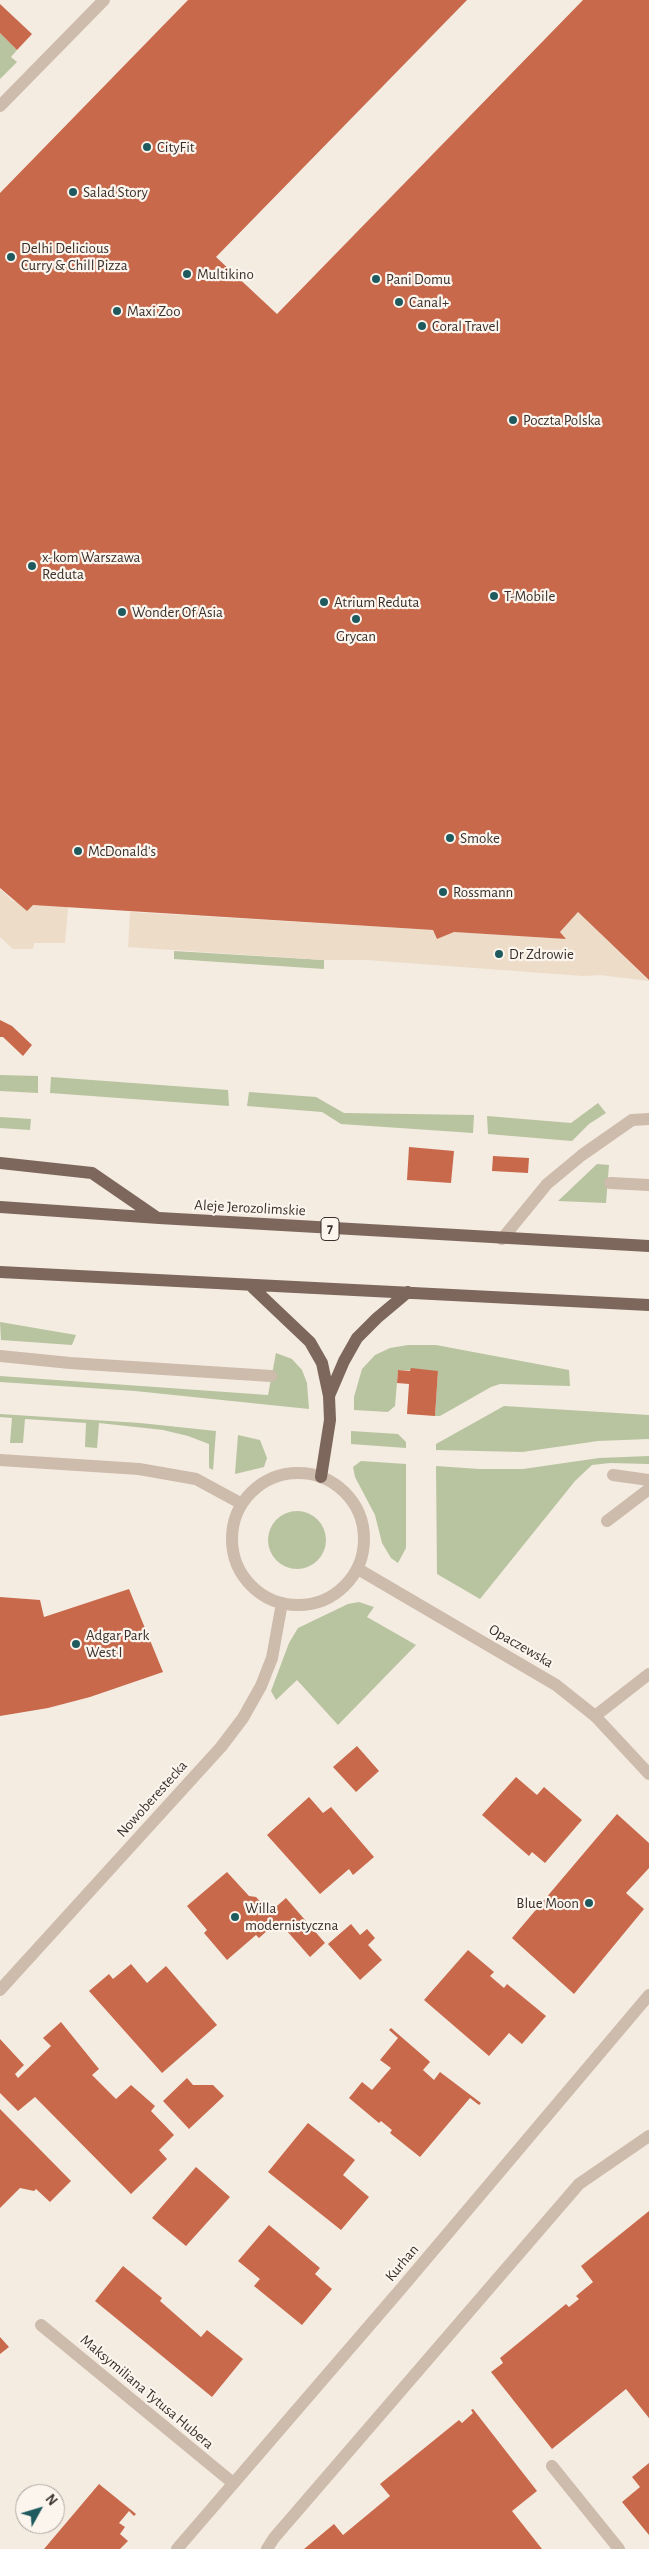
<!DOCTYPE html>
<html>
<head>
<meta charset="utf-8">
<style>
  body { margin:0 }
  #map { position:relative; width:649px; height:2549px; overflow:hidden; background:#f4ebe1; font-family:"Alegreya Sans",sans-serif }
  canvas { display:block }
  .north { position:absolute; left:15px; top:2484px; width:50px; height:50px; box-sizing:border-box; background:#fbf5ee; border:1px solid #aea6a0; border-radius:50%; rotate:51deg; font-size:14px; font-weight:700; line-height:20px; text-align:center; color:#3b302b }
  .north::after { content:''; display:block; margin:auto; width:18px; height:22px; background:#1f5a5e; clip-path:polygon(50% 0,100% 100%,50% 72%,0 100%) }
</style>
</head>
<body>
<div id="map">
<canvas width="649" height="2549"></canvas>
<div class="north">N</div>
</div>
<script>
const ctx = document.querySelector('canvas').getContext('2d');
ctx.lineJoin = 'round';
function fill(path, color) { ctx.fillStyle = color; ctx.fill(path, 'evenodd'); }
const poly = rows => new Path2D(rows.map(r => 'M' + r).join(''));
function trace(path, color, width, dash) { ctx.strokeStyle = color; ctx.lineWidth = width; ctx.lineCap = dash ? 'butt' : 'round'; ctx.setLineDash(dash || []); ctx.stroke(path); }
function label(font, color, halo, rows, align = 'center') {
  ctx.font = font + ' "Alegreya Sans",sans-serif'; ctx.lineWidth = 4.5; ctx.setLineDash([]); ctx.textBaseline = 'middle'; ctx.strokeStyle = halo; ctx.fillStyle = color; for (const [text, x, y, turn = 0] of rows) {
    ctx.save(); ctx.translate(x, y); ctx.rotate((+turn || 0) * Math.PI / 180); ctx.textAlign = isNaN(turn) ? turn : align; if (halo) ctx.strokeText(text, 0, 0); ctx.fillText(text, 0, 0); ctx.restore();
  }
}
fill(poly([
  [0,33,17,50,11,57,17,62,0,79],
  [174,951,324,960,324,969,174,959],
  [0,1075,38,1076,38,1093,0,1091],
  [51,1077,228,1090,229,1106,50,1093],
  [249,1092,316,1097,344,1113,474,1115,473,1133,341,1124,322,1112,247,1106],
  [598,1103,606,1113,589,1124,572,1141,488,1134,487,1116,571,1123],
  [0,1117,31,1119,30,1130,0,1128],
  [597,1164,609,1165,606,1203,558,1201],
  [0,1322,76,1335,72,1345,1,1340],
  [408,1345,436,1345,569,1370,570,1386,500,1384,491,1387,440,1416,435,1416,438,1371,398,1370,395,1406,388,1412,354,1410,354,1397,362,1369,375,1355,390,1348],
  [276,1353,292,1359,302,1370,307,1383,309,1409,135,1391,0,1382,0,1376,268,1395],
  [504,1406,649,1415,649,1439,598,1441,522,1452,436,1450,436,1444],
  [0,1414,140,1423,216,1431,213,1470,209,1468,209,1444,188,1436,163,1430,99,1423,97,1448,85,1447,86,1423,25,1419,23,1443,10,1443,12,1418,0,1417],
  [351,1431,398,1434,406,1442,406,1448,351,1444],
  [238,1435,260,1440,267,1458,264,1467,235,1474],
  [649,1456,649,1464,610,1463,592,1465,575,1481,480,1599,437,1574,436,1466,479,1469,523,1469,599,1458],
  [361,1461,406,1464,406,1548,398,1563,391,1558,382,1543,375,1515,355,1477,353,1467],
  '268 1540a29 29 0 1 1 58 0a29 29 0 1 1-58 0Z',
  [359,1602,374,1607,367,1617,416,1645,338,1725,297,1680,276,1700,271,1691,289,1643,298,1628,348,1604]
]), '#b8c4a0');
fill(poly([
  [0,889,13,901,68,907,65,943,34,943,33,949,13,949,0,937],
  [130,912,433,930,437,939,454,932,565,939,560,932,578,912,649,981,600,975,583,976,367,960,324,960,128,947]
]), '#ecdcc8');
fill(poly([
  [188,0,467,0,216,257,277,314,583,0,649,0,649,980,578,912,560,932,566,939,454,932,437,939,433,930,33,905,27,911,0,888,0,193],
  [0,4,32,34,17,50,0,33],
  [0,1020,12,1026,32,1045,23,1056,3,1037,0,1037],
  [409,1147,454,1151,451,1183,407,1180],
  [493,1156,529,1158,528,1173,492,1171],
  [411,1368,438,1371,435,1416,407,1414,409,1384,397,1383,398,1370,410,1371],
  [129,1589,163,1672,90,1697,48,1708,0,1716,0,1597,40,1600,44,1617],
  [357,1746,379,1771,356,1792,333,1767],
  [516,1777,537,1795,544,1787,582,1820,545,1863,532,1852,529,1856,482,1815],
  [309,1797,323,1813,331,1807,374,1857,353,1875,349,1869,320,1894,267,1835],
  [617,1814,649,1843,649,1868,626,1893,644,1909,574,1994,512,1938],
  [227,1872,249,1896,256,1897,270,1912,286,1898,325,1943,310,1957,278,1921,259,1938,256,1935,227,1960,204,1933,207,1930,187,1906],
  [351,1924,360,1935,367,1929,375,1938,368,1945,382,1960,360,1980,328,1944],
  [468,1950,494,1972,490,1976,504,1988,507,1984,546,2016,522,2044,509,2033,489,2056,424,2000],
  [131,1964,147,1983,166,1966,217,2025,162,2073,89,1991,109,1974,113,1979],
  [61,2022,99,2069,92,2075,116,2099,131,2085,155,2106,151,2111,174,2135,159,2150,167,2159,131,2194,35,2097,18,2111,0,2093,0,2039,24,2065,15,2074,18,2078,51,2046,43,2038],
  [391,2028,428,2060,430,2062,423,2070,434,2080,440,2072,481,2103,479,2105,470,2098,420,2157,390,2133,392,2130,381,2121,379,2123,349,2098,362,2082,372,2090,391,2068,380,2060,398,2038,389,2030],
  [187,2078,193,2085,213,2085,224,2096,189,2129,163,2101],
  [0,2109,71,2181,50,2202,36,2189,34,2191,20,2188,0,2208],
  [308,2123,355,2160,343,2175,369,2197,341,2230,268,2172],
  [196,2167,230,2197,186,2246,152,2218],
  [649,2211,649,2418,626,2389,552,2449,491,2372,503,2363,500,2358,566,2304,569,2307,579,2299,576,2296,593,2282,581,2266],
  [269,2225,320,2268,315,2274,332,2289,302,2325,254,2286,260,2279,238,2261],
  [123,2266,162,2298,160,2301,201,2337,207,2330,243,2359,212,2397,95,2301],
  [0,2337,9,2347,0,2354],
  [473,2409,537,2491,512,2511,542,2549,304,2549,334,2524,343,2535,390,2496,380,2484,459,2420,462,2423,473,2413,471,2410],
  [649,2463,649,2535,622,2502,640,2487,632,2477],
  [99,2484,136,2514,134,2516,129,2511,119,2523,125,2527,120,2534,128,2541,120,2549,44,2549]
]), '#c8694b');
trace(poly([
  [0,106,104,0],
  [610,1183,649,1185],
  [502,1239,547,1184,582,1155,632,1120,649,1119],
  [0,1356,70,1363,271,1376],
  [613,1475,649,1480],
  [607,1521,649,1489],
  [595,1716,649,1674]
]), '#cdbbac', 12);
trace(poly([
  [0,1460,139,1469,196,1479,242,1504],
  '232 1539a66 66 0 1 1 132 0a66 66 0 1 1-132 0Z',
  [358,1569,556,1685,595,1716,649,1774],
  [0,1990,221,1747,243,1718,261,1686,272,1658,282,1603],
  [41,2325,233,2483],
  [552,2466,619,2549],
  [177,2549,400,2290,649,1995],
  [267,2549,274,2538,579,2184,649,2136]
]), '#cdbbac', 12);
trace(poly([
  [0,1163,92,1173,156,1217],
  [0,1207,159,1218,649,1246],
  [0,1272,649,1305],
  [250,1285,310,1342,322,1363,329,1396,330,1420,321,1477],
  [329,1396,344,1361,357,1338,377,1318,408,1292]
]), '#7d675c', 12);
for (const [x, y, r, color] of [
  [147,147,5,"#1f5a5e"],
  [73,192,5,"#1f5a5e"],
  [11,257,5,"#1f5a5e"],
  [187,274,5,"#1f5a5e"],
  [376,279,5,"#1f5a5e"],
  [399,302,5,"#1f5a5e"],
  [117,311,5,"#1f5a5e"],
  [422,326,5,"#1f5a5e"],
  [513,420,5,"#1f5a5e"],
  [32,566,5,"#1f5a5e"],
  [494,596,5,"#1f5a5e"],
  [324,602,5,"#1f5a5e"],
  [122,612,5,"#1f5a5e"],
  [356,619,5,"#1f5a5e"],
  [450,838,5,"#1f5a5e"],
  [78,851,5,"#1f5a5e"],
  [443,892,5,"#1f5a5e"],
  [499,954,5,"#1f5a5e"],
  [76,1644,5,"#1f5a5e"],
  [589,1903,5,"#1f5a5e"],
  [235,1917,5,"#1f5a5e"]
]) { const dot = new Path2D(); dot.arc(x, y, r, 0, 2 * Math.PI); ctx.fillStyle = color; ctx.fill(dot); trace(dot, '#fbf5ee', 2); }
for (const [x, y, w] of [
  [330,1229,18]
]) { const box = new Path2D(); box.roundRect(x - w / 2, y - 11.5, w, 23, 4); ctx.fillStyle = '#fbf5ee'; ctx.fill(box); trace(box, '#3b302b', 1); }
label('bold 14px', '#3b302b', null, [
  ["7",330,1229]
]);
label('15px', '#3b302b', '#fbf5ee', [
  ["CityFit",157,147],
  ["Salad Story",83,192],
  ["Delhi Delicious",21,248],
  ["Curry & Chill Pizza",21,265],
  ["Multikino",197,274],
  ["Pani Domu",386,279],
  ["Canal+",409,302],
  ["Maxi Zoo",127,311],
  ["Coral Travel",432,326],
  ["Poczta Polska",523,420],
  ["x-kom Warszawa",42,557],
  ["Reduta",42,574],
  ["T-Mobile",504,596],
  ["Atrium Reduta",334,602],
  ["Wonder Of Asia",132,612],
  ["Grycan",356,636,"center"],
  ["Smoke",460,838],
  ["McDonald's",88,851],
  ["Rossmann",453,892],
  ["Dr Zdrowie",509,954],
  ["Adgar Park",86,1635],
  ["West I",86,1652],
  ["Blue Moon",579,1903,"right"],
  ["Willa",245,1908],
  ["modernistyczna",245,1925]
], 'left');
label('15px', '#3b302b', '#fbf5ee', [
  ["Aleje Jerozolimskie",250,1208,3],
  ["Opaczewska",521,1646,30],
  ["Nowoberestecka",152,1799,-48],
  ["Kurhan",402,2263,-50],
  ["Maksymiliana Tytusa Hubera",147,2392,40]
]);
</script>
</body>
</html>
